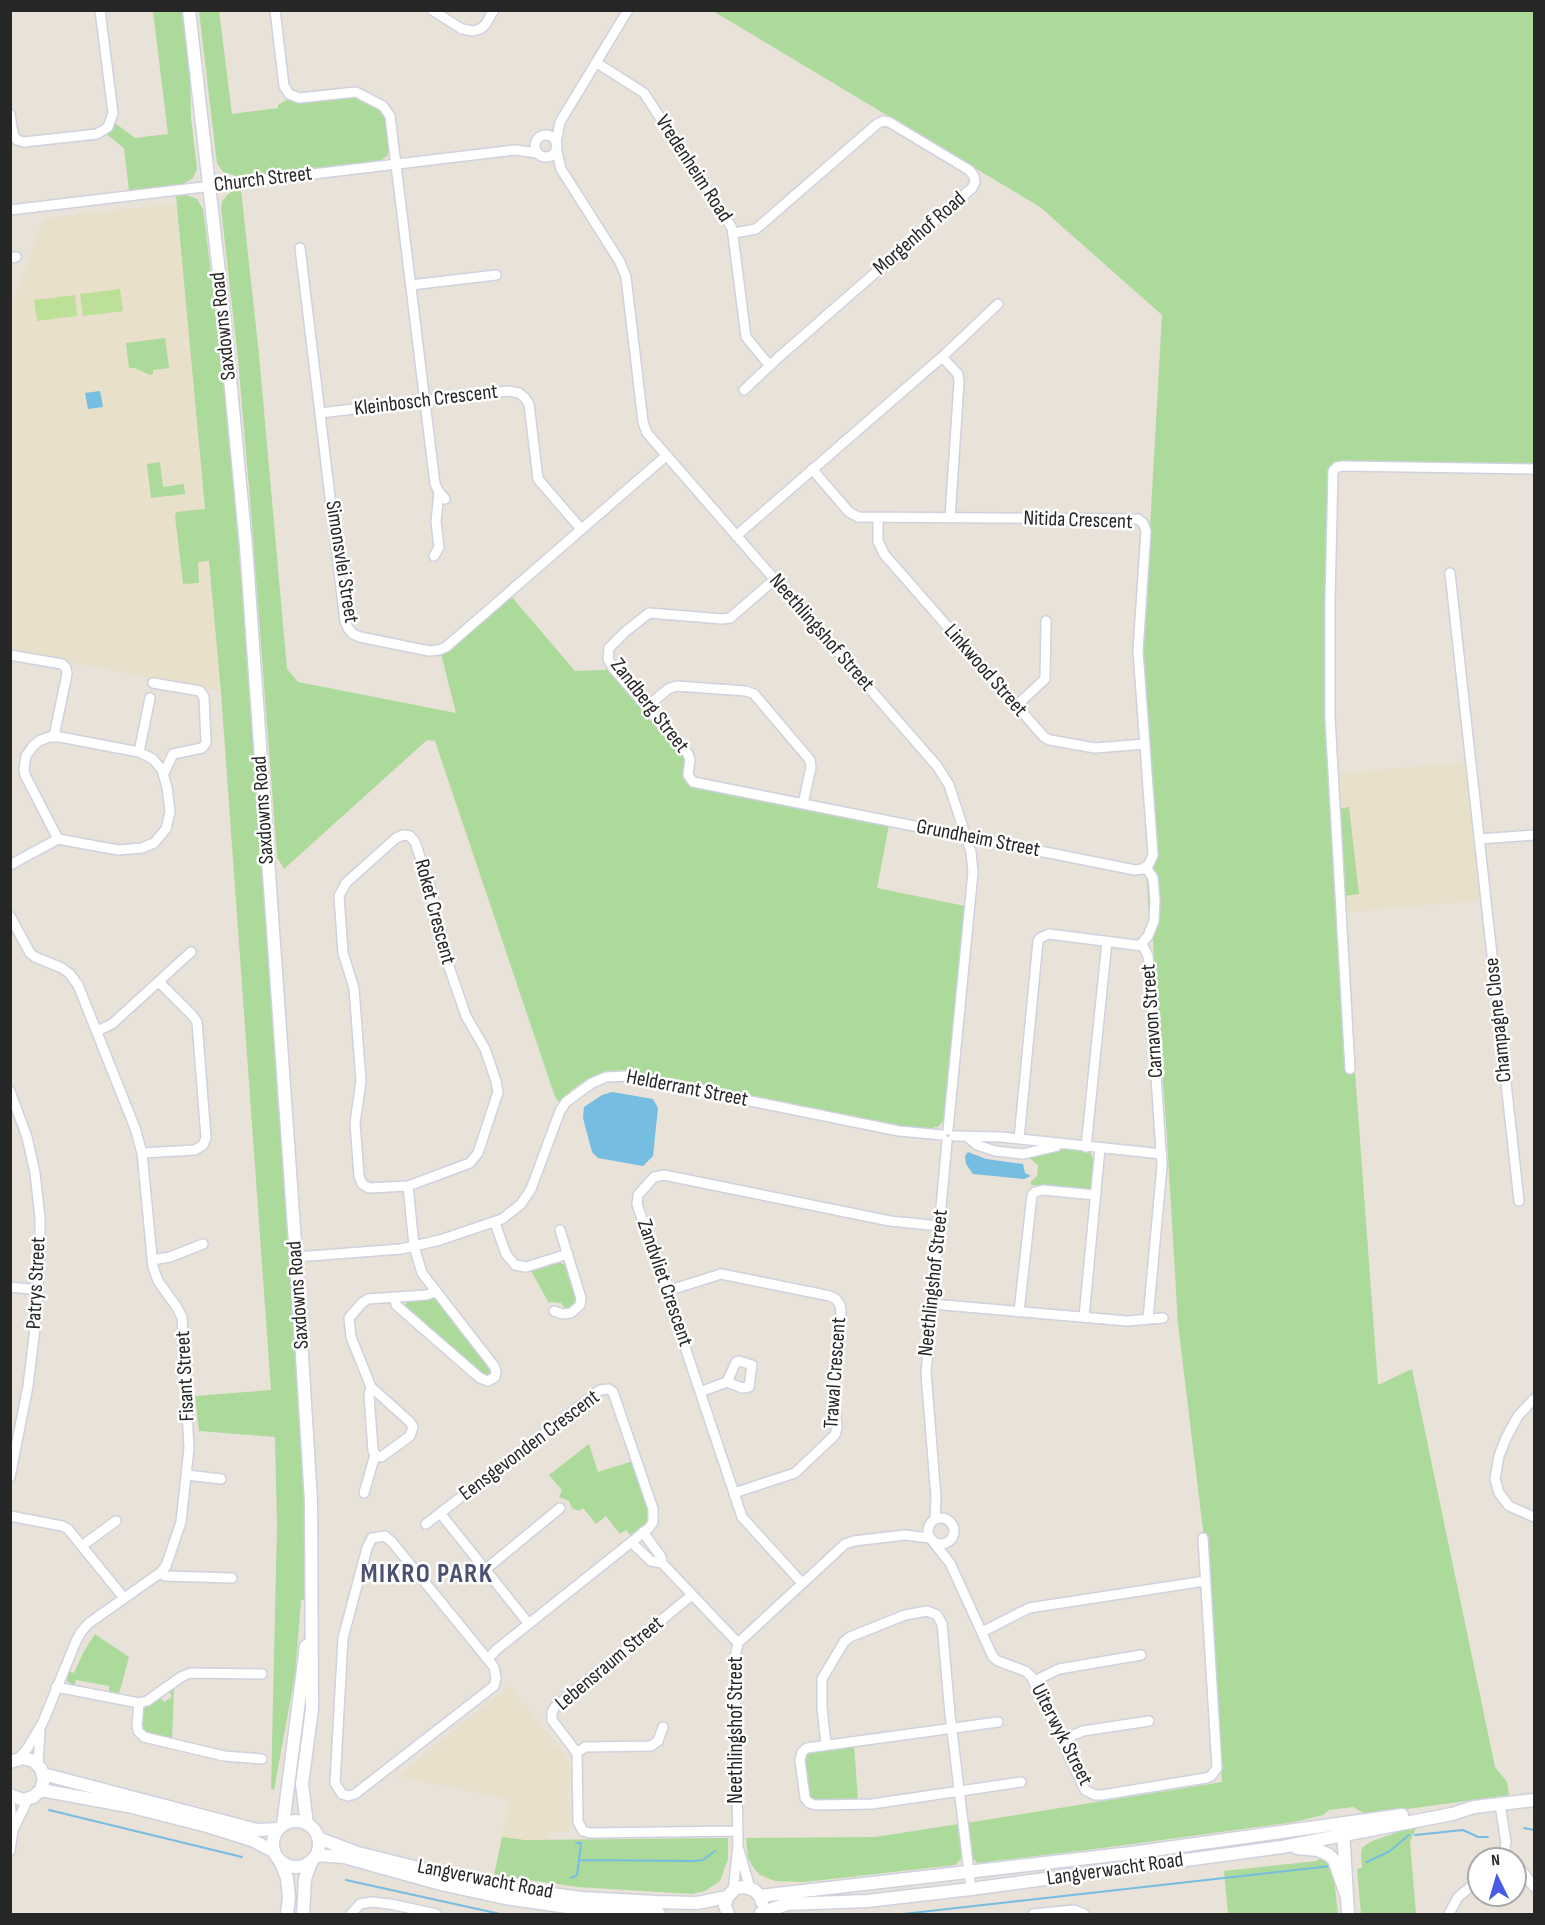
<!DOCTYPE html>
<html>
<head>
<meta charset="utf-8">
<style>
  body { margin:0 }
  #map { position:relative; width:1545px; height:1925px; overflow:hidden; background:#e8e2d9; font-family:"Sofia Sans Condensed",sans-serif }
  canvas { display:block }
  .frame { position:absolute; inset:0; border:12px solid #262626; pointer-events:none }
  .north { position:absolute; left:1467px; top:1847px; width:60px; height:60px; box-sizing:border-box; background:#fff; border:2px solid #a8a8a8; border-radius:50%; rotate:355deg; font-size:16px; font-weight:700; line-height:24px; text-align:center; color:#262626 }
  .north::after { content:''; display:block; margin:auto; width:21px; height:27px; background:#485be6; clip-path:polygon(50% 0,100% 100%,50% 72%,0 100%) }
</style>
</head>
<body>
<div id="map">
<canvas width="1545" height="1925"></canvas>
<div class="frame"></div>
<div class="north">N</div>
</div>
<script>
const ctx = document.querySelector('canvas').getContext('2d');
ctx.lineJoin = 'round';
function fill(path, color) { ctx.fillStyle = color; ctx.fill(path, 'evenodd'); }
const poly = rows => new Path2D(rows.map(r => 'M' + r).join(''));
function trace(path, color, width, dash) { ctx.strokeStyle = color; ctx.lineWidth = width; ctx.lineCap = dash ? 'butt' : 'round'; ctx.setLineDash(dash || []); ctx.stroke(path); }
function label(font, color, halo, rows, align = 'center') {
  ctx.font = font + ' "Sofia Sans Condensed",sans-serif'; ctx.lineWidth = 5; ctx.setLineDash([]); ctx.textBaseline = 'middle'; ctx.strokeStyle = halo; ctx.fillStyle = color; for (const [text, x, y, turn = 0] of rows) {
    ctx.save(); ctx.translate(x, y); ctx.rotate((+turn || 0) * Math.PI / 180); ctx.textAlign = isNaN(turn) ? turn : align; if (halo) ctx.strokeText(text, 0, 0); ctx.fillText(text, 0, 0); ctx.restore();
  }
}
fill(poly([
  [177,203,221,692,11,650,10,309,44,219],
  [1467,762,1482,900,1343,913,1335,774],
  [509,1686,550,1735,555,1743,554,1745,558,1749,560,1748,569,1760,570,1832,550,1832,549,1840,528,1840,502,1837,510,1800,398,1776]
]), '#e8e0ca');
fill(poly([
  [153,11,182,11,190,76,191,118,197,169,193,178,183,184,129,191,124,148,106,134,111,130,115,123,135,138,168,134],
  [199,11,219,11,232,114,278,108,278,105,288,99,298,102,356,96,378,108,386,117,390,149,387,156,380,161,234,178,234,175,223,172,217,163],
  [713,11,1534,11,1534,471,1337,470,1331,682,1337,809,1349,807,1359,894,1342,896,1378,1385,1412,1369,1495,1767,1507,1782,1509,1795,1364,1815,1362,1812,1353,1807,1329,1810,1323,1815,1294,1822,1103,1848,977,1863,973,1858,970,1833,967,1829,966,1823,1222,1782,1209,1596,1207,1538,1204,1538,1178,1324,1167,1138,1151,914,1149,914,1146,871,1153,866,1158,856,1143,652,1162,315,1040,207],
  [241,190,259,355,287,669,298,682,456,713,441,654,451,649,511,596,575,671,605,670,608,668,684,754,686,761,684,775,689,784,889,825,877,888,965,906,946,1111,943,1121,939,1126,929,1129,903,1127,621,1070,601,1073,587,1079,573,1089,559,1102,555,1097,435,741,427,740,284,869,277,857,251,511,238,359,221,208,222,202,227,195,233,191],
  [186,195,197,199,203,209,225,388,242,588,300,1396,304,1500,304,1600,301,1600,295,1675,274,1790,271,1789,277,1526,275,1437,199,1431,195,1396,271,1390,221,692,209,561,198,562,199,583,183,584,175,516,176,512,205,509,176,196],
  [165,338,169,368,153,370,153,374,150,375,134,368,129,368,126,343],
  [160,462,163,487,184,484,185,494,151,498,147,464],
  [1063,1149,1089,1151,1095,1161,1092,1188,1089,1190,1031,1185,1031,1181,1037,1176,1038,1165,1027,1156],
  [558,1262,566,1265,579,1296,576,1306,567,1310,561,1303,551,1302,549,1303,531,1271],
  [434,1298,438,1300,490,1367,492,1371,490,1375,484,1376,405,1307,406,1302,409,1300],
  [589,1444,598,1472,633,1461,649,1510,649,1522,646,1525,632,1537,626,1530,620,1534,606,1516,596,1524,583,1508,579,1511,572,1508,569,1501,559,1497,562,1490,549,1475],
  [95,1634,129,1657,119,1694,109,1692,109,1686,76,1680,74,1686,67,1681,68,1671,74,1673,84,1651],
  [174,1687,172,1740,147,1734,143,1731,140,1723,142,1710,160,1697,164,1702,172,1697,169,1690],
  [854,1745,858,1801,814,1801,809,1799,804,1755,806,1752],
  [959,1824,962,1851,961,1859,955,1865,805,1882,775,1881,760,1875,753,1867,748,1858,746,1838,875,1837],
  [1416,1828,1410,1842,1416,1914,1361,1914,1357,1869,1362,1868,1361,1852,1362,1848,1370,1842,1406,1829],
  [502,1837,525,1840,728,1838,728,1859,720,1881,705,1891,692,1894,578,1887,494,1875],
  [1323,1857,1330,1862,1333,1870,1338,1914,1228,1914,1224,1871,1316,1861]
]), '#acda9a');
fill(poly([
  [120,289,123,311,83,316,80,294],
  [75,295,77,316,37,321,34,300]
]), '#bce097');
fill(poly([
  [100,391,103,407,88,409,85,393],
  [612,1092,653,1099,658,1108,653,1156,643,1166,598,1158,592,1152,583,1118,584,1107,602,1095],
  [968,1152,986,1159,1023,1164,1025,1173,1031,1176,1024,1179,973,1174,966,1164,965,1156]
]), '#75bde1');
trace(poly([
  [49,1810,242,1857],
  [1524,1828,1534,1830],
  [1415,1835,1463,1830,1478,1837,1488,1837],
  [576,1843,581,1843,579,1859],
  [1367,1862,1390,1851,1409,1835],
  [571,1878,577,1875,579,1860,695,1861,703,1860,715,1851],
  [346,1880,500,1914],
  [903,1914,1331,1866]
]), '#75bde1', 2);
const street = poly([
  [275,10,284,86,289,94,299,98,356,92,383,106,390,116,435,484,439,492,445,499],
  [432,10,462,29,473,31,480,29,485,25,494,10],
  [597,63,644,93,732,228,746,337,770,366],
  [10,114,13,134,17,140,24,142,97,134,108,127,113,113,100,10],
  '535 146a11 11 0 1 1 22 0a11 11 0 1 1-22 0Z',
  [556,143,560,122,628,10],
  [556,148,561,169,620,262,626,277,643,422,647,433,937,766,949,785,971,852,973,872,948,1130],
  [10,210,515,150,537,153],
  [734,233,756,229,877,124,883,121,889,122,969,170,974,176,975,182,972,188,779,357,744,390],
  [300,248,345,621,348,628,353,634,360,637,429,651,439,650,446,647,666,456],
  [10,258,16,257],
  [411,285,496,275],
  [942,357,958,374,959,382,950,518],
  [320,413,508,391,519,393,525,398,529,404,538,479,581,529],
  [878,519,878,541,884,554,1044,737,1050,740,1095,748,1145,744],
  [736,536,942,357,998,304],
  [434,556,439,547,436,522,439,492],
  [1450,573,1519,1201],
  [774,580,730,618,723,619,649,613,625,632,609,648,608,659,613,668,688,754,690,760,688,775,693,782,1135,870,1143,869,1149,864,1153,855,1138,651,1146,531,1143,523,1138,519,858,517,849,512,812,469],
  [10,655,62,664,66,668,67,674,54,736],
  [153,683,200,691,204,697,206,743,202,748,173,754,164,773],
  [648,706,668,689,676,686,746,691,754,694,810,760,811,767,803,804],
  [1016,706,1045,679,1046,621],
  [139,752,150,698],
  [403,835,410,836,415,842,432,892,439,938,466,1016,485,1049,496,1081,498,1092,478,1153,470,1163,408,1186,369,1188,362,1184,359,1176,355,1123,361,1081,354,988,343,953,339,896,346,883,396,838,403,835],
  [1479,839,1534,835],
  [10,865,58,839,118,850,142,848,154,843,166,829,170,812,167,787,162,770,153,759,139,752,60,737,49,737,39,741,33,746,26,756,24,769,25,775,58,839],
  [10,916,30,953,35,957,62,968,70,974,78,985,135,1128,142,1153,153,1267,158,1281,176,1306,182,1317,189,1448,181,1522,166,1566,160,1573,89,1623,81,1632,76,1641,43,1722,27,1749,18,1759],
  [1141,944,1148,936,1154,921,1155,901,1153,878,1146,867],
  [97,1031,112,1024,191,952],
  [1350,1069,1330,718,1330,601,1333,471,1337,467,1343,466,1534,469],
  [10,1091,27,1137,35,1173,40,1218,40,1252,36,1320,28,1386,10,1477],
  [954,1136,1001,1137,1162,1154],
  [969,1138,977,1145,995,1151,1023,1154,1057,1146],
  [1019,1139,1038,941,1040,938,1049,934,1143,946,1148,956,1162,1166,1148,1319],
  [1086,1147,1107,941],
  [142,1153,195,1150,203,1145,206,1138,197,1022,192,1015,159,982],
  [495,1223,506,1254,515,1265,526,1267,568,1254],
  [296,1257,401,1249,440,1240,502,1219,521,1204,531,1189,560,1111,566,1102,592,1083,606,1077,627,1076,899,1131,942,1135],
  [152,1260,170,1257,203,1244],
  [10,1287,39,1290],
  [667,1291,721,1274,830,1296,836,1299,840,1305,841,1312,834,1393,837,1428,835,1435,795,1473,734,1493],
  [395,1297,396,1305,480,1378,488,1381,495,1377,496,1371,494,1366,422,1273,414,1246,408,1186],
  [932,1304,1127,1321,1163,1318],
  [554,1311,562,1314,571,1313,580,1305,581,1298,560,1230],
  [1019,1312,1032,1195,1035,1192,1043,1190,1095,1195],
  [1084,1317,1100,1148],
  [371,1387,369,1395,373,1451,377,1456,381,1457,410,1436,413,1427,410,1422,371,1387,351,1337,349,1318,362,1303,368,1299,426,1295,435,1292],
  [700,1392,727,1382,736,1362,739,1361,752,1365,749,1387,742,1388,727,1382],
  [1534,1399,1518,1416,1506,1438,1499,1456,1495,1479,1499,1493,1509,1506,1534,1517],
  [187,1475,221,1479],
  [364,1493,375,1455],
  [440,1513,529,1624],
  [10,1516,62,1526,68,1529,124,1598],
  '928 1531a13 13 0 1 1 26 0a13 13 0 1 1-26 0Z',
  [935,1519,936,1497,926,1373,947,1141],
  [426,1524,600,1390,609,1389,613,1392,653,1509,653,1522,649,1528,496,1650,488,1659],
  [643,1532,661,1557,662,1563,738,1643],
  [385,1536,392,1542,494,1667,496,1678,494,1686,355,1794,348,1796,342,1794,335,1783,343,1638,367,1548,372,1538,385,1536],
  [631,1542,651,1561,662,1563],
  [934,1543,950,1563,993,1657,998,1661,1025,1671,1031,1676,1085,1790,1095,1795,1102,1795,1206,1778,1211,1776,1217,1768,1203,1538],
  [83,1545,116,1521],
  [486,1569,560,1508],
  [160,1573,165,1576,232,1578],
  [802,1583,742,1517,637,1204,638,1195,654,1177,664,1175,890,1221,940,1226],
  [692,1595,555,1707,552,1712,552,1720,577,1753,578,1822,583,1831,590,1833,737,1831],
  [982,1632,1029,1608,1205,1581],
  [1034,1681,1059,1669,1141,1655],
  [56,1687,139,1703,147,1701,181,1677,190,1673,262,1674],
  [139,1703,137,1725,138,1731,144,1737,224,1756,262,1759],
  [998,1722,807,1748,802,1752,800,1760,805,1798,809,1803,816,1805,872,1804,1021,1782],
  [1061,1740,1083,1731,1149,1721],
  [826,1745,822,1707,822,1679,844,1642,850,1637,905,1615,927,1611,937,1615,942,1624,950,1714,971,1889],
  [577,1753,585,1747,651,1746,658,1741,663,1727],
  [38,1765,40,1731],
  [10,1802,13,1830,10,1851],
  [1500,1804,1506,1843,1504,1852,1501,1859],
  [14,1828,28,1799],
  [739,1850,750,1888],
  [1515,1861,1534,1887],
  [733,1891,738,1845,735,1657,738,1643,845,1544,854,1541,905,1535,930,1538],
  [351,1914,360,1904,372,1902,390,1904,436,1914],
  [1033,1914,1074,1910,1084,1914],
  [1449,1914,1458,1897,1479,1880]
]);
const secondary = poly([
  [189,10,225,325,246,546,296,1257,311,1501,312,1709,302,1784,307,1824],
  [10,1762,23,1758,34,1761,41,1769,44,1779,41,1790,33,1797,23,1800,10,1795],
  [43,1774,257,1830,278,1829],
  [41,1790,128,1806,207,1826,252,1840,273,1851],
  '273 1844a23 23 0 1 1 46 0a23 23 0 1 1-46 0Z',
  [283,1825,306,1646],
  [1343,1829,1348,1914],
  [318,1838,358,1853,450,1876,511,1889,582,1898,657,1902,697,1903,727,1897],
  [1297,1848,1318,1850,1329,1855,1334,1860,1347,1897],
  [316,1855,344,1857,441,1884,505,1898,575,1908,659,1914],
  [280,1861,287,1878,289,1897,287,1914],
  [760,1896,1131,1853,1402,1815],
  [761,1913,787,1904,867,1901,971,1889,1282,1847,1452,1814,1474,1807,1534,1800],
  [303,1914,305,1879,312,1860],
  [728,1914,725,1906,727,1897,736,1888,745,1887,754,1890,760,1896,762,1902]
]);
trace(street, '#cfd1de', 12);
trace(secondary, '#cfd1de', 15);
trace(street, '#fff', 9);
trace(secondary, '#fff', 12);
label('21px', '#262626', '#fff', [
  ["Vredenheim Road",693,169,57],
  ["Church Street",263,180,-7],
  ["Morgenhof Road",920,234,-41],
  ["Saxdowns Road",224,326,-96],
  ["Kleinbosch Crescent",426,401,-7],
  ["Nitida Crescent",1078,521,2],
  ["Simonsvlei Street",341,562,81],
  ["Neethlingshof Street",821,633,49],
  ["Linkwood Street",985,671,49],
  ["Zandberg Street",649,706,52],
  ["Saxdowns Road",264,810,-94],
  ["Grundheim Street",978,839,11],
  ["Roket Crescent",434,912,75],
  ["Champagne Close",1499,1020,-96],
  ["Carnavon Street",1153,1021,-94],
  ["Helderrant Street",687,1089,11],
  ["Patrys Street",37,1283,-87],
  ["Zandvliet Crescent",664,1283,71],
  ["Neethlingshof Street",934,1283,-84],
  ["Saxdowns Road",299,1295,-94],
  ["Trawal Crescent",836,1373,-86],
  ["Fisant Street",186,1376,-93],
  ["Eensgevonden Crescent",530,1446,-37],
  ["Lebensraum Street",610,1664,-40],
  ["Neethlingshof Street",737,1730,-90],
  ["Uiterwyk Street",1061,1735,63],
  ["Langverwacht Road",1115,1870,-8],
  ["Langverwacht Road",485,1880,11]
]);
ctx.letterSpacing = '1.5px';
label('bold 27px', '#4c5172', '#fff', [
  ["MIKRO PARK",427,1575]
]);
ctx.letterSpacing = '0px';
</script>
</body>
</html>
